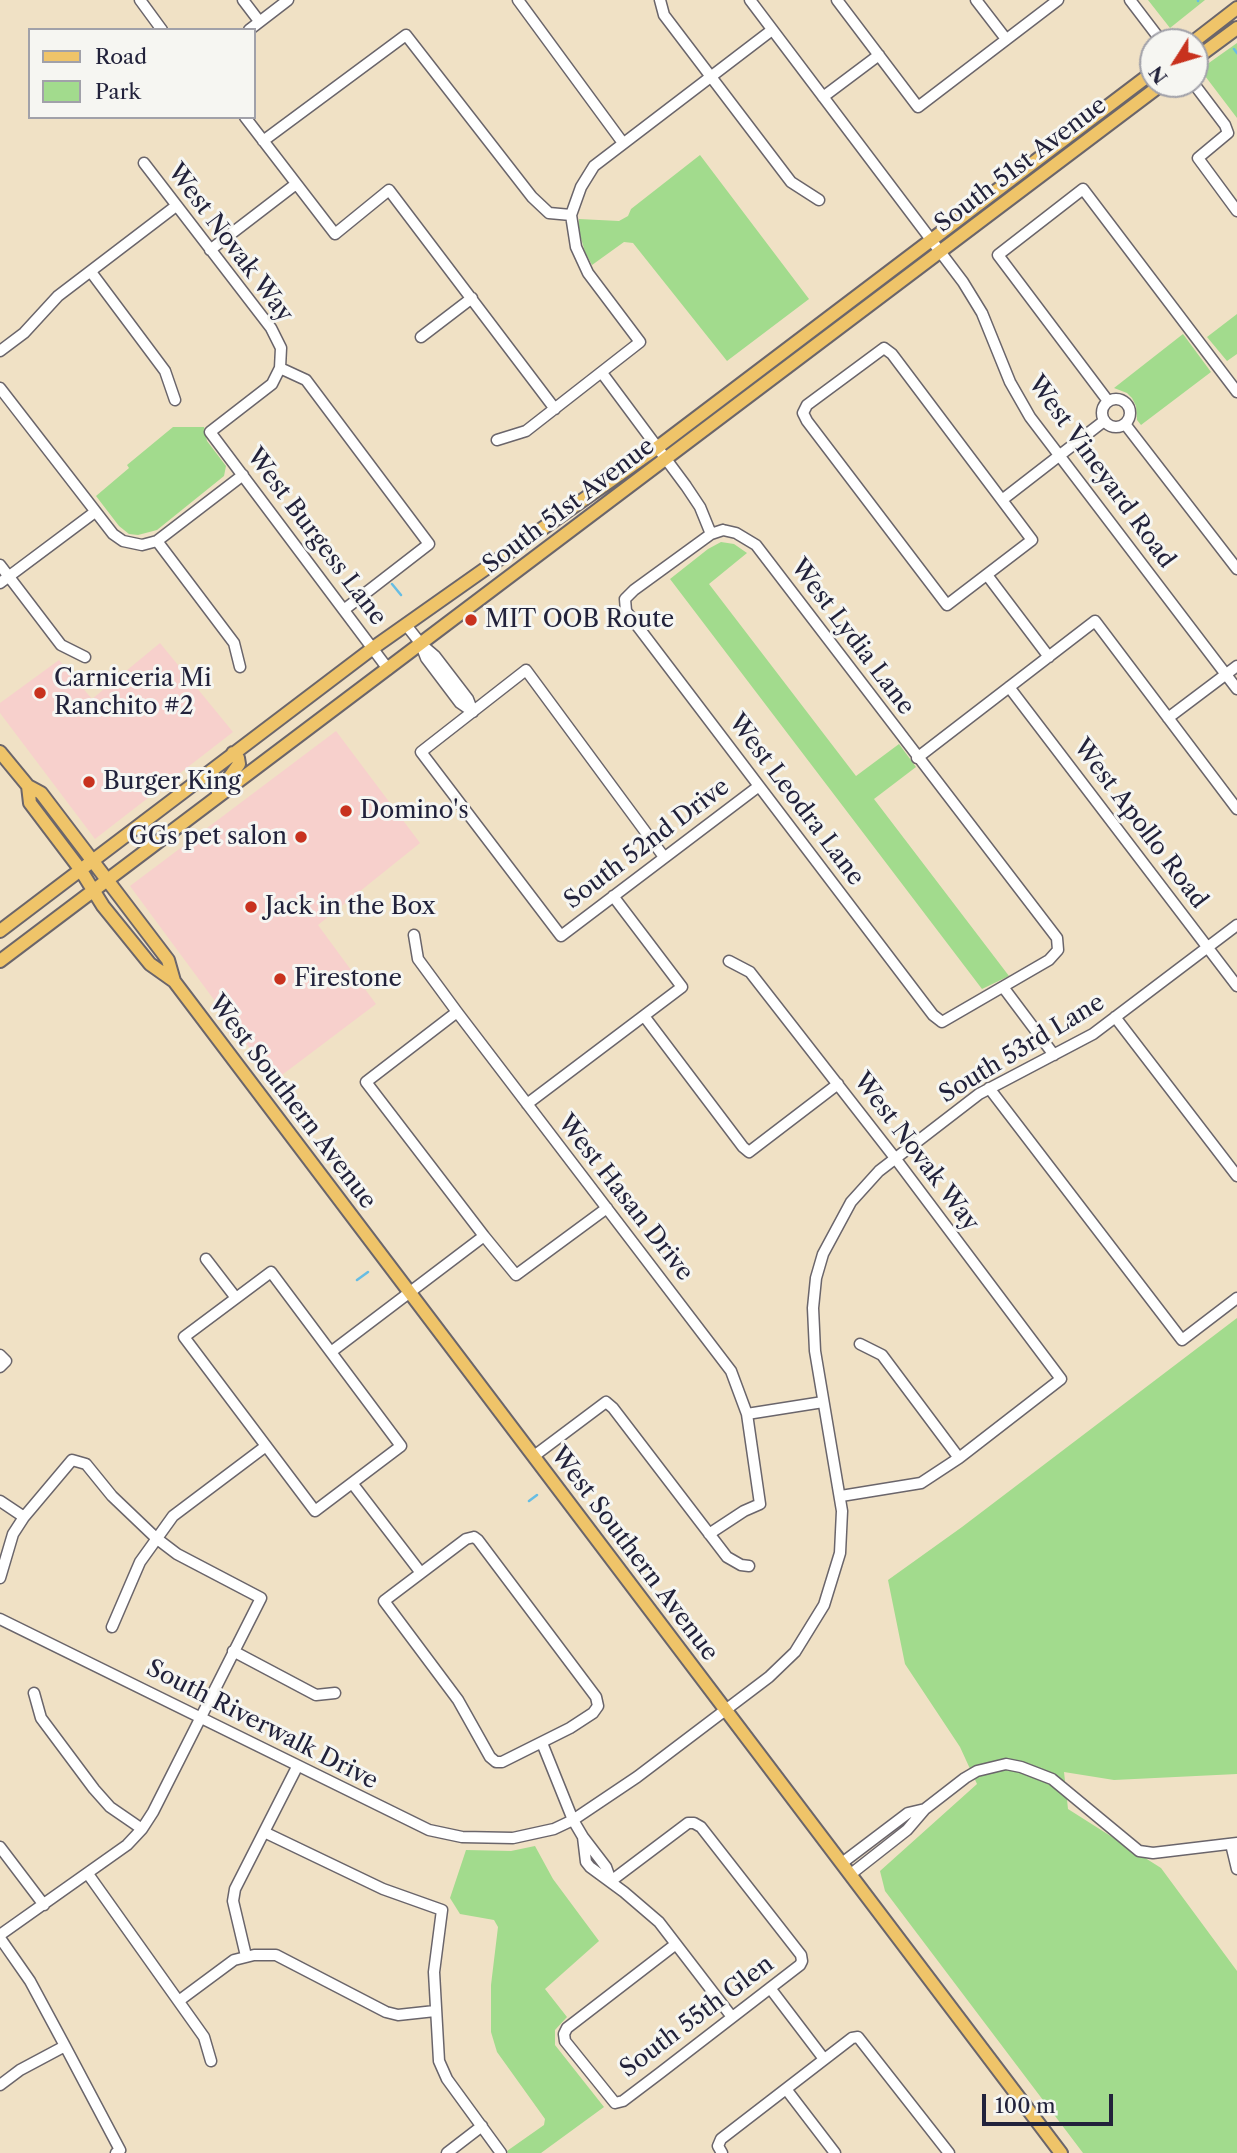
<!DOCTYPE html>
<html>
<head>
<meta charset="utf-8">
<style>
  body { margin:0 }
  #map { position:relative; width:1237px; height:2153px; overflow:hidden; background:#f0e1c5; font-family:"Libre Caslon Text",serif }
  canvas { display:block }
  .legend { position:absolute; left:28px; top:28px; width:228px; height:91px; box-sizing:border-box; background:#f6f6f2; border:2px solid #a1a1a9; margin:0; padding:9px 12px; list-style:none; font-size:21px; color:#22223b }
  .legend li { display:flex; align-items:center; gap:14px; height:35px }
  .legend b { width:35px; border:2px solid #a1a1a9 }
  .north { position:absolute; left:1139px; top:28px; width:70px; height:70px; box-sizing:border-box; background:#f6f6f2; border:2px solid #a1a1a9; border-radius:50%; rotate:233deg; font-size:19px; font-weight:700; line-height:28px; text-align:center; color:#22223b }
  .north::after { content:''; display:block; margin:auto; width:24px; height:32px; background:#c8321e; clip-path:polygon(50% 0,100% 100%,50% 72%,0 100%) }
  .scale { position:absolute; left:982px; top:2094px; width:131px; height:32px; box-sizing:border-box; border:4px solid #22223b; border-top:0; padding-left:9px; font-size:21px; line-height:24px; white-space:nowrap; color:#22223b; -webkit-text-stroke:5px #f6f6f2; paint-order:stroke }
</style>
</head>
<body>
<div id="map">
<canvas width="1237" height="2153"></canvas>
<ul class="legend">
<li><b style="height:9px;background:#efc469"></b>Road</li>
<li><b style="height:19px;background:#a2db8d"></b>Park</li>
</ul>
<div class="north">N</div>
<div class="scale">100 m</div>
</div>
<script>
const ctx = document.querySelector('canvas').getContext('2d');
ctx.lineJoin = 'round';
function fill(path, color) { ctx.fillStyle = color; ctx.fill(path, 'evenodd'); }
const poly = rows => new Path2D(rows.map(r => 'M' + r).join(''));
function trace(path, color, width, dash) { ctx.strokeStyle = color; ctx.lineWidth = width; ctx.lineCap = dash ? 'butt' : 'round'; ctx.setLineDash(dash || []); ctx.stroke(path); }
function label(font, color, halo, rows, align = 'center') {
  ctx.font = font + ' "Libre Caslon Text",serif'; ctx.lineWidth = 6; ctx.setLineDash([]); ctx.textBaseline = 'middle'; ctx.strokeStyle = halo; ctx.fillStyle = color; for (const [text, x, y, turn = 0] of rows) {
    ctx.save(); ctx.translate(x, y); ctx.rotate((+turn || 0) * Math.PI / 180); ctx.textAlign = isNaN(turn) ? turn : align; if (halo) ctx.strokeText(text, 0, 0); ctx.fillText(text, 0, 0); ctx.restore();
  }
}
fill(poly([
  [160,643,233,732,95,839,0,713,0,703,59,660,92,699],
  [336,731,420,843,318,925,376,1004,274,1081,130,886]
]), '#f7d0cc');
fill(poly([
  [1148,0,1205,0,1170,28],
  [1237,43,1237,118,1202,72,1206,65],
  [700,155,809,299,727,361,633,243,624,242,592,265,585,252,578,228,579,219,619,221,628,216,631,209],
  [1237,314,1237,354,1227,361,1207,337],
  [1183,334,1211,372,1141,425,1137,420,1136,406,1132,398,1127,393,1114,388],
  [173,427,204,427,207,441,226,466,224,476,157,530,138,535,129,534,119,526,96,496,129,468,127,465],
  [721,542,734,544,747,553,709,584,856,776,899,744,916,767,874,799,1009,976,982,989,670,579,708,549],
  [1237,1318,1237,1774,1114,1780,1064,1772,1068,1809,1161,1868,1237,1971,1237,2153,1083,2153,885,1891,880,1871,977,1784,960,1747,905,1664,888,1580,962,1527],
  [535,1846,553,1879,599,1941,545,1989,567,2017,555,2030,555,2045,604,2107,541,2153,508,2153,507,2151,544,2125,545,2119,497,2052,491,2032,491,1985,498,1927,494,1920,460,1914,450,1898,466,1850,511,1851]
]), '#a2db8d');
trace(poly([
  [1198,0,1198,1],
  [1234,49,1237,53],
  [392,584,401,595],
  [357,1280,368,1272],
  [529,1501,537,1495]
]), '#67bde3', 2.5);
const minor = poly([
  [140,0,162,30],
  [243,0,259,21],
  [518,0,623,143],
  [660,0,664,15,791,182,819,200],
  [750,0,963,282,982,313,1010,382,1030,417,1237,689],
  [837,0,918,107,1058,0],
  [976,0,1006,39],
  [1130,0,1162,42],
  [249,30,288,0],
  [1194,84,1225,125,1228,133,1198,158,1237,211],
  [823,97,879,55],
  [245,117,335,234,389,190,555,409],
  [263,141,406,35,532,197,549,213,571,215,576,247,588,273,640,342,526,431,497,440],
  [144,163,271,328,281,348,280,368,306,380,429,544,345,609],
  [571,215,581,187,594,166,772,30],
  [210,250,296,184],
  [91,272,165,371,175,400],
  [421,337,472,298],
  [884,348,892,354,1032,540,947,605,807,421,803,413,807,405,884,348],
  [0,351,24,333,58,296,176,206],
  [280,368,272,384,210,432,388,669],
  [602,373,686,486,700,507,711,534],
  [0,388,113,534,123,541,142,545,157,541,243,475],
  '1102 413a14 14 0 1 1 28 0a14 14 0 1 1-28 0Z',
  [1108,401,998,255,1083,189,1237,392],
  [1125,424,1237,569],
  [1002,500,1104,421],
  [723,530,736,533,756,545,1057,938,1058,950,1049,960,942,1022,933,1015,626,611,625,599,634,590,711,534,723,530],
  [157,541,234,643,240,667],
  [0,565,61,645,85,657],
  [987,575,1049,657],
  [0,583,95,512],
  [406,625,421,644,435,656,468,699,473,712],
  [421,645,426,658,460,703,473,712],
  [1009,687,1237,986],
  [1168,718,1237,666],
  [917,758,1095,621,1237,809],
  [664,857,526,670,421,752,561,936,759,786],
  [414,935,418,959,457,1012,731,1371,747,1414,760,1504,744,1511,709,1534],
  [729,961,750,972,895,1158,1061,1379,959,1458,921,1483,841,1496],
  [1003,987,1054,1055],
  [457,1012,366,1082,484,1236,516,1275,607,1208],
  [644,1016,743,1147,749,1152,838,1084],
  [1115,1017,1237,1176],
  [989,1088,1182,1340,1237,1298],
  [527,1104,682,987,613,896],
  [206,1259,236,1298],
  [271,1272,401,1446,315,1511,184,1337,271,1272],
  [860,1344,882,1355,959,1458],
  [331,1352,484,1236],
  [0,1355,6,1361,0,1367],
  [747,1414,823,1402],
  [534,1456,606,1402,613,1408,727,1557,741,1565,749,1566],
  [352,1483,421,1573],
  [0,1501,24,1517],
  [474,1537,478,1540,596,1697,598,1706,593,1713,570,1728,502,1762,496,1762,490,1757,458,1700,384,1601,466,1539,474,1537],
  [0,1578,13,1534,24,1517,72,1460,86,1464,112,1496,156,1538,177,1554,261,1598,153,1812,142,1829,127,1845,0,1935],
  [0,1619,429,1830,462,1837,513,1838,554,1829,573,1820,637,1777,769,1677,795,1652,824,1605,840,1553,842,1511,815,1351,813,1308,816,1278,823,1254,851,1202,879,1171,979,1094,1093,1034,1237,925],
  [112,1627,140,1562,173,1516,266,1446],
  [233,1651,316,1695,335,1693],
  [34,1693,41,1718,94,1789,110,1807,142,1829],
  [542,1743,573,1820,583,1837,606,1867,611,1881],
  [264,1832,383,1889,442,1910,434,1972,439,2061,447,2079,501,2153],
  [583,1837,586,1862,590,1867,624,1892,659,1922,732,2017],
  [1231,1844,1237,1869],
  [0,1847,44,1905],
  [842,1863,908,1813,925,1809],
  [88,1874,204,2037,211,2061],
  [851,1874,907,1830,925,1809,965,1778,977,1771,1006,1764,1021,1767,1052,1779,1139,1851,1153,1853,1237,1843],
  [611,1881,688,1823,694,1823,701,1827,801,1955,802,1961,800,1965,660,2073,623,2101,615,2103,565,2041,564,2034,567,2028,676,1944],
  [0,1938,30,1981,65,2046,120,2150,116,2153],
  [246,1956,233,1901,235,1889,297,1767],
  [770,1988,824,2059],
  [180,2000,234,1960,254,1955,276,1955,386,2012,398,2015,435,2011],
  [0,2085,20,2070,65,2046],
  [786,2089,835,2153],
  [447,2153,482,2126],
  [722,2153,718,2146,721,2139,852,2038,858,2037,949,2153]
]);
const major = poly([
  [1193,42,1237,8],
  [1195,59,1237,28],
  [0,752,28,786,41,793,168,960,174,981],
  [28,786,30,803,80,869,103,906,150,964,174,981,1061,2153],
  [218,793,239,764,238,758,233,753],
  [0,931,373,648,658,447,1153,72],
  [0,961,1162,84]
]);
trace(minor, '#6a656b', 13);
trace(major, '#6a656b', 16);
trace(minor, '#fff', 10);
trace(major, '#efc469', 12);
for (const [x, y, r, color] of [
  [471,620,7,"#c8321e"],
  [40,693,7,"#c8321e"],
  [89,782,7,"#c8321e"],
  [346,811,7,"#c8321e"],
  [301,837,7,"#c8321e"],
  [251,907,7,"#c8321e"],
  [280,979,7,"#c8321e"]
]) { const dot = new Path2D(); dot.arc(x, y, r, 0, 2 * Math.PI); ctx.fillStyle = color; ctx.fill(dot); trace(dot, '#f6f6f2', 2.5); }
label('24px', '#22223b', '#f6f6f2', [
  ["South 51st Avenue",1021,165,-37],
  ["West Novak Way",230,243,53],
  ["West Vineyard Road",1101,472,54],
  ["South 51st Avenue",569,506,-37],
  ["West Burgess Lane",316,537,53],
  ["West Lydia Lane",852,637,53],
  ["West Leodra Lane",796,800,53],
  ["West Apollo Road",1140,824,53],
  ["South 52nd Drive",647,844,-37],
  ["South 53rd Lane",1022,1049,-31],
  ["West Southern Avenue",292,1102,53],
  ["West Novak Way",916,1152,53],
  ["West Hasan Drive",625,1198,52],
  ["West Southern Avenue",634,1554,53],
  ["South Riverwalk Drive",262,1725,27],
  ["South 55th Glen",697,2017,-37]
]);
label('24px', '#22223b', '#f6f6f2', [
  ["MIT OOB Route",485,620],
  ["Carniceria Mi",54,679],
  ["Ranchito #2",54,707],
  ["Burger King",103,782],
  ["Domino's",360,811],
  ["GGs pet salon",287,837,"right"],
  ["Jack in the Box",265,907],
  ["Firestone",294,979]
], 'left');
</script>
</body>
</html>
